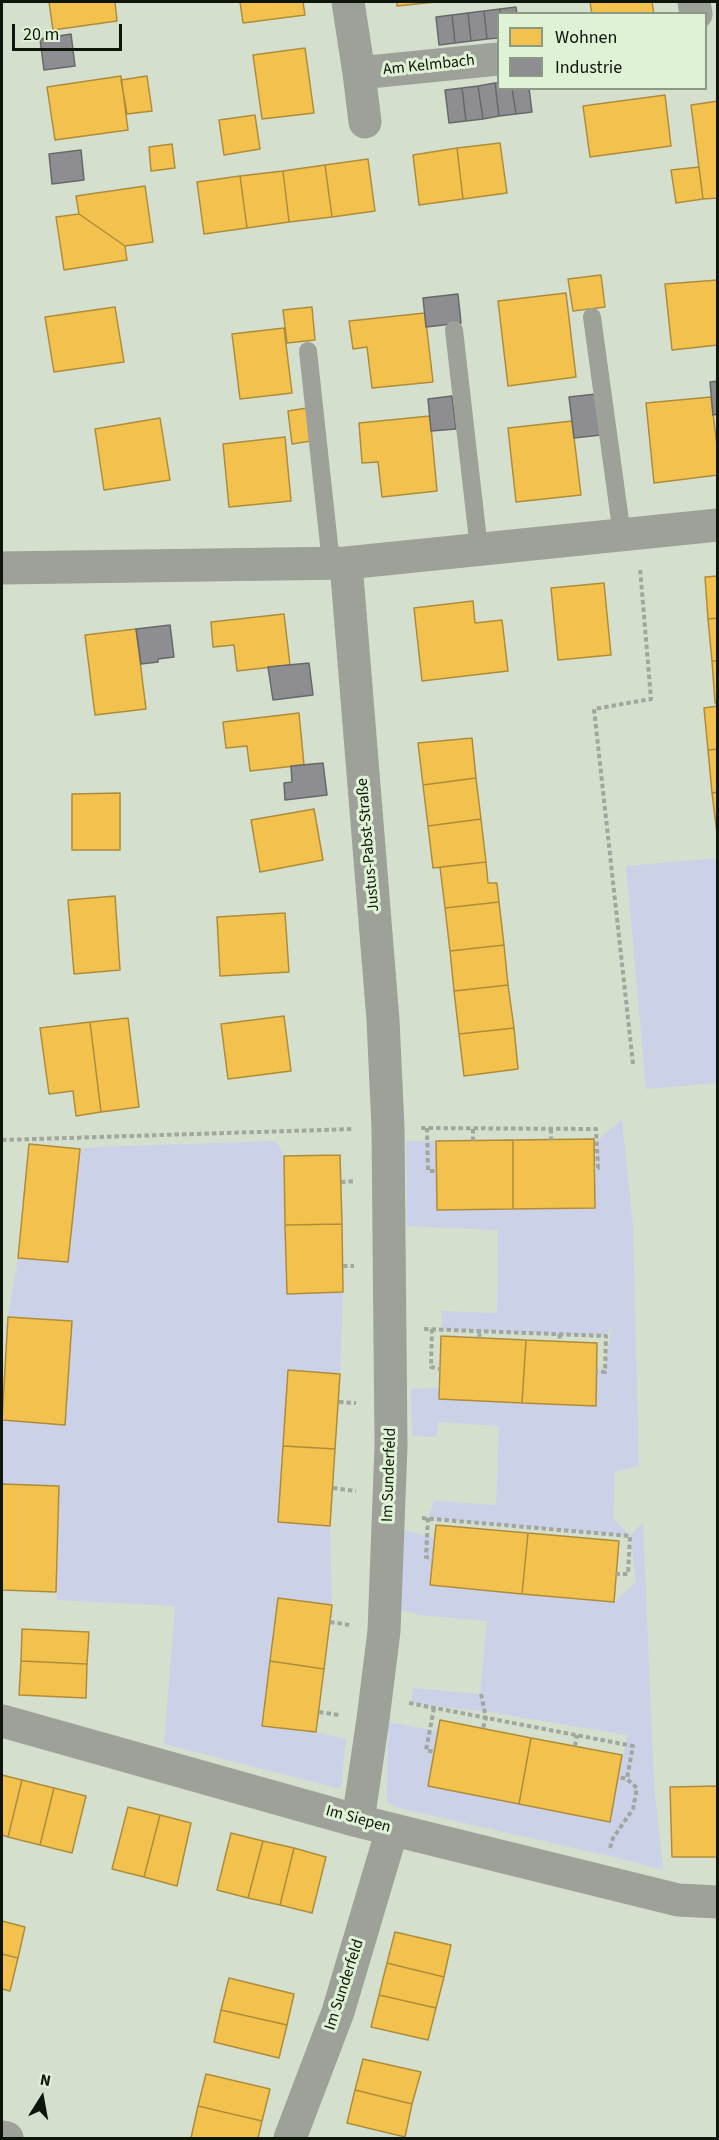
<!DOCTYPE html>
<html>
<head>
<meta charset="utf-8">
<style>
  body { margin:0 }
  #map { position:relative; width:719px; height:2140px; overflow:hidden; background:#d4dfce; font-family:"Source Sans 3",sans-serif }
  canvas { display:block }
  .frame { position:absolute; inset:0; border:3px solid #0e150a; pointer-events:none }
  .legend { position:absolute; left:497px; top:12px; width:210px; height:78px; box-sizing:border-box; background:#dff2d5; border:2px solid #8b9a84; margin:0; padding:8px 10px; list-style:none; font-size:18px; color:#0e150a }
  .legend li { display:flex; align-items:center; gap:12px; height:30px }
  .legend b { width:30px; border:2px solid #8b9a84 }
  .north { position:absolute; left:12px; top:2068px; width:60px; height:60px; -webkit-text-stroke:4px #dff2d5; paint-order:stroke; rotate:11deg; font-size:16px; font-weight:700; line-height:24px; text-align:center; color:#0e150a }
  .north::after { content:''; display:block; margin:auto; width:21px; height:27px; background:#0e150a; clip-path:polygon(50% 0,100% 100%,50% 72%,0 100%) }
  .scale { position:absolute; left:12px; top:24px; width:110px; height:27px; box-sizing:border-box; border:3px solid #0e150a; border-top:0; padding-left:8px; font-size:18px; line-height:21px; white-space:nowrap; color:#0e150a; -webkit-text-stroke:4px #dff2d5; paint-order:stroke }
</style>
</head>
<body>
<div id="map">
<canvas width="719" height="2140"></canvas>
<div class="frame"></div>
<ul class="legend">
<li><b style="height:16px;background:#f2c14e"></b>Wohnen</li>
<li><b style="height:16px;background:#8d8d92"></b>Industrie</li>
</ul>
<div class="north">N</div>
<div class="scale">20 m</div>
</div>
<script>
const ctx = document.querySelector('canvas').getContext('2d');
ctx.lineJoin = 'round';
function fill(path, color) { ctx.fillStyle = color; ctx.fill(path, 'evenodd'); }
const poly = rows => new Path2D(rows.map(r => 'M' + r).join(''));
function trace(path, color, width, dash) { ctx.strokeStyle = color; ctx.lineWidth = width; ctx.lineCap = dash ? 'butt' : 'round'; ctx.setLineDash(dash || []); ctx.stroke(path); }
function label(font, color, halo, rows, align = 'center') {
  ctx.font = font + ' "Source Sans 3",sans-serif'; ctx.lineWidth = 6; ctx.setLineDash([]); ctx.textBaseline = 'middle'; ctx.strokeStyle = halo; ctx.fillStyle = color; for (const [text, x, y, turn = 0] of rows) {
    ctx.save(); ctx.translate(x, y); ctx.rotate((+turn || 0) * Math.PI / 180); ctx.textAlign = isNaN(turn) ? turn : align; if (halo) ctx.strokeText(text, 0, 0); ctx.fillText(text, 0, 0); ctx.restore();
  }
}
fill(poly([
  [717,858,717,1083,646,1089,626,866],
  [622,1119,633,1227,639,1466,615,1472,613,1518,630,1536,643,1522,654,1783,663,1870,618,1858,399,1808,387,1801,388,1722,438,1731,428,1786,610,1821,627,1735,489,1712,411,1703,413,1688,480,1694,487,1621,419,1615,396,1608,400,1550,405,1530,434,1538,431,1585,614,1602,636,1582,630,1536,428,1518,434,1501,496,1505,499,1426,438,1422,437,1437,412,1436,411,1389,439,1388,439,1399,596,1406,596,1371,605,1371,611,1327,606,1336,442,1329,442,1311,497,1313,498,1230,407,1226,406,1141,436,1141,437,1210,594,1208,597,1141],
  [276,1141,284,1156,287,1293,343,1292,340,1374,288,1370,278,1521,330,1526,332,1605,278,1598,262,1725,316,1732,346,1739,341,1789,164,1744,175,1606,57,1600,59,1486,2,1484,2,1420,64,1425,72,1322,8,1317,18,1258,68,1262,80,1149,96,1147]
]), '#cbd1e7');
const homes = poly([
  [49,2,115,2,117,21,53,30,49,2],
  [240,2,303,2,305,15,243,23,240,2],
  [397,2,436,2,397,6,397,2],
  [590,2,652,2,654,14,592,14,590,2],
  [305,48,314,113,262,119,253,55,305,48],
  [121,76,128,130,55,140,47,87,121,76],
  [147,76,152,111,127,114,121,80,147,76],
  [665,95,671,146,590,157,583,106,665,95],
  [718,101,718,198,703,199,691,105,718,101],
  [255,115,260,149,224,155,219,120,255,115],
  [500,143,507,193,463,199,457,148,500,143],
  [172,144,175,168,151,171,149,147,172,144],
  [457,148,463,199,419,205,413,155,457,148],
  [368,159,375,211,332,217,325,165,368,159],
  [325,165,332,217,289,222,283,171,325,165],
  [699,167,703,199,676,203,671,170,699,167],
  [283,171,289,222,247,228,240,176,283,171],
  [240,176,247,228,204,234,197,182,240,176],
  [145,186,153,242,125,246,79,214,76,196,145,186],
  [79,214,125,246,127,260,64,270,56,217,79,214],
  [601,275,605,307,573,311,568,279,601,275],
  [718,280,718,345,672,350,665,284,718,280],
  [566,293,576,377,508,386,498,301,566,293],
  [115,307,124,362,54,372,45,317,115,307],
  [312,307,315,340,287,343,283,310,312,307],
  [425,313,433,382,372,388,367,347,353,349,349,321,425,313],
  [284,328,292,393,240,399,232,334,284,328],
  [711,397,718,454,718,475,654,483,646,403,711,397],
  [307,408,311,441,292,444,288,411,307,408],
  [430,416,437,491,382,497,378,462,362,463,359,423,430,416],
  [160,418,170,480,104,490,95,429,160,418],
  [572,421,581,495,516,502,508,428,572,421],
  [285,437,291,501,229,507,223,444,285,437],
  [718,576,718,618,708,619,705,577,718,576],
  [604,583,611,655,558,660,551,588,604,583],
  [473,601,475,623,502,620,508,671,422,681,414,608,473,601],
  [284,614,290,665,237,671,234,645,213,647,211,622,284,614],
  [718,618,718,661,712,661,708,619,718,618],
  [136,629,146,709,95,715,85,635,136,629],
  [712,661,718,661,718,703,715,703,712,661],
  [718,706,718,749,708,750,704,708,718,706],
  [299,713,304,765,250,771,247,746,226,748,223,722,299,713],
  [472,738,476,778,423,785,418,743,472,738],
  [718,749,718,792,712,793,708,750,718,749],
  [476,778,481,819,428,826,423,785,476,778],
  [718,792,718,834,717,834,712,793,718,792],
  [120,793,120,850,72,850,72,794,120,793],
  [314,809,323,860,260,872,251,820,314,809],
  [481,819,486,862,433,868,428,826,481,819],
  [486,862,488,883,497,883,499,902,445,908,440,867,486,862],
  [115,896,120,970,74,974,68,900,115,896],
  [499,902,504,945,450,951,445,908,499,902],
  [285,913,289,972,220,976,217,917,285,913],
  [504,945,508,985,454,991,450,951,504,945],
  [508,985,514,1028,459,1034,454,991,508,985],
  [284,1016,291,1071,228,1079,221,1024,284,1016],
  [128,1018,139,1107,101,1112,90,1022,128,1018],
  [90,1022,101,1112,76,1116,73,1091,49,1094,40,1028,90,1022],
  [514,1028,518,1069,464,1076,459,1034,514,1028],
  [594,1139,595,1208,513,1209,513,1140,594,1139],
  [513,1140,513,1209,437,1210,436,1141,513,1140],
  [29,1144,80,1149,68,1262,18,1258,29,1144],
  [340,1155,342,1224,285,1225,284,1156,340,1155],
  [342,1224,343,1292,287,1294,285,1225,342,1224],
  [8,1317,72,1321,65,1425,2,1420,8,1317],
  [441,1336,526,1340,522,1403,439,1399,441,1336],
  [526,1340,597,1343,596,1406,522,1403,526,1340],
  [288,1370,340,1374,335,1449,283,1446,288,1370],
  [283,1446,335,1449,330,1526,278,1522,283,1446],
  [2,1484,59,1486,56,1592,2,1590,2,1484],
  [436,1525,528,1533,522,1594,430,1585,436,1525],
  [528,1533,619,1541,614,1602,522,1594,528,1533],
  [278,1598,332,1605,324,1669,270,1661,278,1598],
  [22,1629,89,1632,87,1664,21,1661,22,1629],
  [21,1661,87,1664,86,1698,19,1695,21,1661],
  [270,1661,324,1669,316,1732,262,1726,270,1661],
  [440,1720,531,1738,519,1804,428,1786,440,1720],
  [531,1738,622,1755,610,1822,519,1804,531,1738],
  [2,1775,22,1780,8,1837,2,1835,2,1775],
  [22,1780,54,1788,40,1845,8,1837,22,1780],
  [718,1786,718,1857,672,1857,670,1787,718,1786],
  [54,1788,86,1796,72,1853,40,1845,54,1788],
  [128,1807,160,1815,144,1877,112,1869,128,1807],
  [160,1815,191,1823,177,1886,144,1877,160,1815],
  [231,1833,263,1841,248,1898,217,1890,231,1833],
  [263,1841,294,1848,280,1905,248,1898,263,1841],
  [294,1848,326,1857,312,1913,280,1905,294,1848],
  [2,1921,25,1927,18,1958,2,1954,2,1921],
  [395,1932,451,1945,444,1977,387,1963,395,1932],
  [2,1954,18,1958,10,1991,2,1989,2,1954],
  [387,1963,444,1977,436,2008,379,1995,387,1963],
  [229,1978,294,1994,287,2025,221,2010,229,1978],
  [379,1995,436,2008,428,2040,371,2027,379,1995],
  [221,2010,287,2025,279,2058,214,2042,221,2010],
  [363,2059,421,2072,412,2104,355,2090,363,2059],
  [206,2074,270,2089,262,2121,198,2106,206,2074],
  [355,2090,412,2104,405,2137,347,2123,355,2090],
  [198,2106,262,2121,258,2138,191,2138,198,2106]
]);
fill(homes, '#f2c14e');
trace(homes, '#ae8d3a', 1.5);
const industry = poly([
  [516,7,517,14,500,14,500,9,516,7],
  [500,9,498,38,487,39,484,11,500,9],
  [484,11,487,39,471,41,468,13,484,11],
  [468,13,471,41,455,43,452,15,468,13],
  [452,15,455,43,439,45,436,17,452,15],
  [71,34,75,66,44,70,40,39,71,34],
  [495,83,498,83,498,88,512,88,516,114,499,116,495,83],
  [495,83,499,116,483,119,478,86,495,83],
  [478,86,483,119,466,121,462,88,478,86],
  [462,88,466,121,449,123,445,90,462,88],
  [512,88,529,88,532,112,516,114,512,88],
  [81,150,84,180,52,184,49,154,81,150],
  [458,294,461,323,426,327,423,298,458,294],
  [718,381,718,414,713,415,710,382,718,381],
  [596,394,601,435,574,438,569,397,596,394],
  [452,396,456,429,431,431,428,399,452,396],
  [170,625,174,657,158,659,158,662,141,664,136,629,170,625],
  [309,663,313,695,273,700,268,667,309,663],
  [323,763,327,795,285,800,284,783,292,782,291,766,323,763]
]);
fill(industry, '#8d8d92');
trace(industry, '#676969', 1.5);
trace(poly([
  [633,1064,594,709,651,699,640,568],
  [421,1128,596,1129,598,1168,594,1168],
  [427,1128,428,1171,436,1171],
  [473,1129,473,1141],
  [551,1129,551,1140],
  [2,1140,354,1129],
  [341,1182,355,1181],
  [343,1266,354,1266],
  [424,1329,606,1336,605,1372,596,1371],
  [432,1329,431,1367,440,1369],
  [559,1334,561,1341],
  [479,1338,480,1330],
  [339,1402,356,1403],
  [333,1488,356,1491],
  [422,1518,630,1536,628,1574,616,1574],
  [428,1518,426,1557,433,1558],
  [330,1622,350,1625],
  [481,1694,486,1718,483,1728],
  [409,1703,633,1746,627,1779],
  [434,1708,426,1750,434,1752],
  [319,1712,339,1715],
  [575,1746,577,1735],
  [610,1848,613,1838,633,1809,637,1788,627,1779,618,1777]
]), '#a1a69e', 4, [4.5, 3]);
trace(poly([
  [592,317,622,535],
  [454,330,479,549],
  [308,351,331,563]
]), '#9da199', 18);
trace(poly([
  [348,2,359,73],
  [694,2,696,14],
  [365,122,359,73,498,59],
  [346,563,383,1020,388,1128,391,1446,384,1631,373,1719,358,1821],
  [2,568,346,563,718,525],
  [2,1721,358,1821,678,1900,718,1902],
  [2,2137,7,2138],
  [290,2138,338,2012,392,1830]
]), '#9da199', 33);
label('16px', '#0e150a', '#dff2d5', [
  ["Am Kelmbach",429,66,-6],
  ["Justus-Pabst-Straße",369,845,-95],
  ["Im Sunderfeld",390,1475,-88],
  ["Im Siepen",358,1820,15],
  ["Im Sunderfeld",345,1985,-72]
]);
</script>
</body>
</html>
